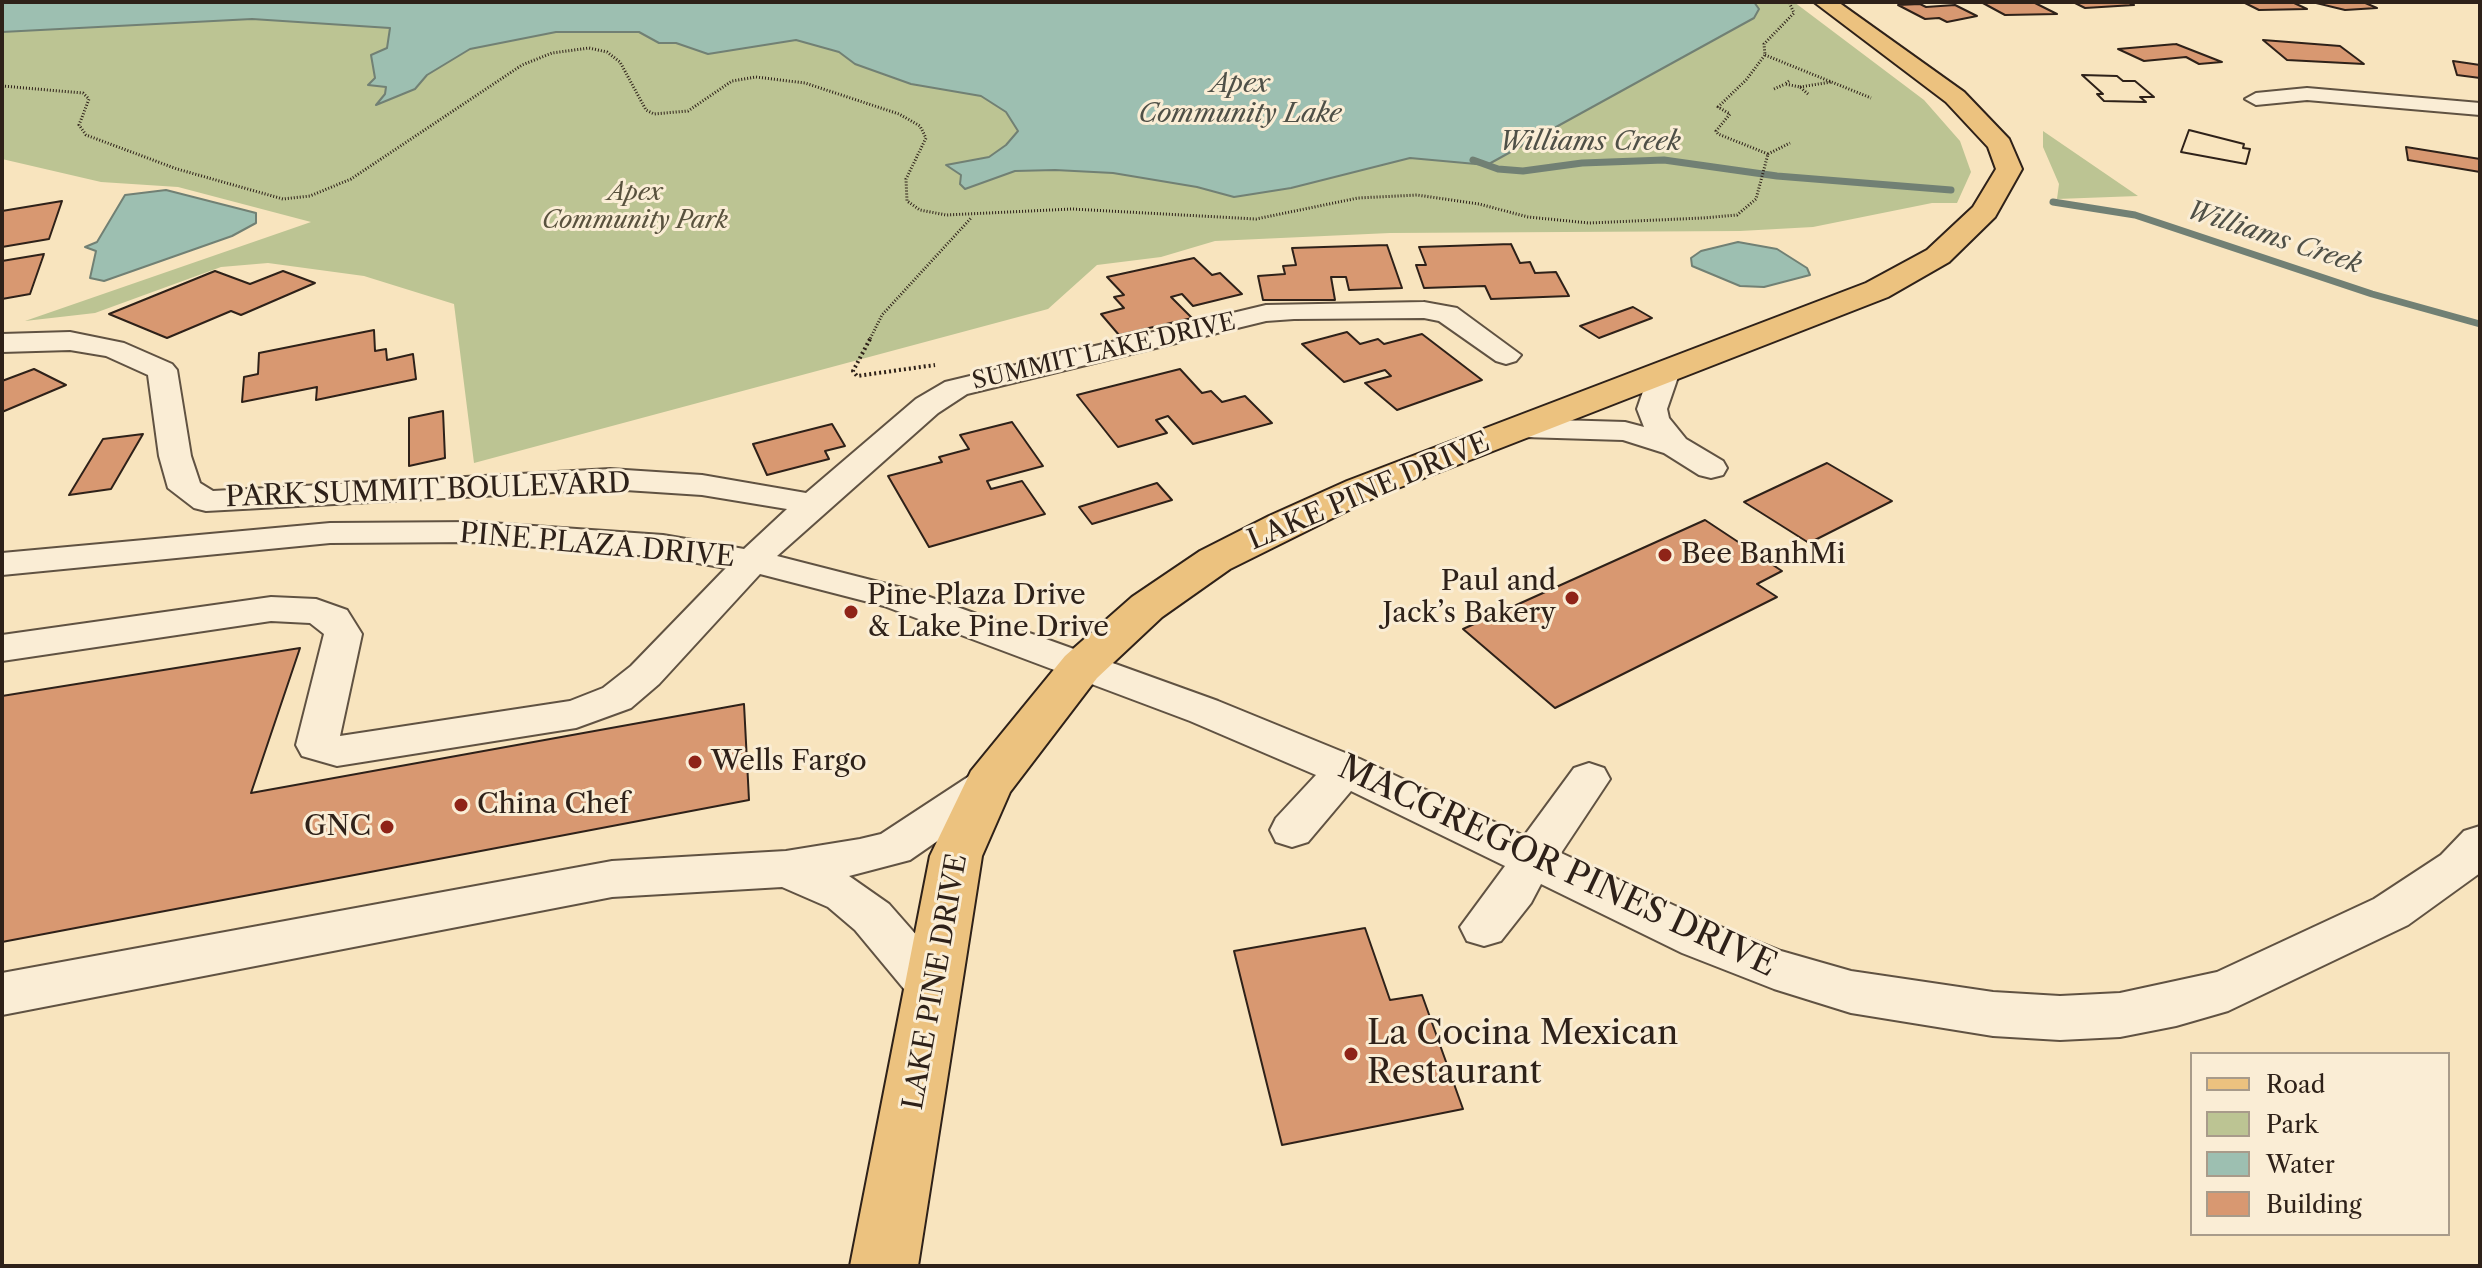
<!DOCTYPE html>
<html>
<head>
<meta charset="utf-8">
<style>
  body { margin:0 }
  #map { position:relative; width:2482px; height:1268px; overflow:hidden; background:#f8e4be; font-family:"Libre Caslon Text",serif }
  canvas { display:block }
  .frame { position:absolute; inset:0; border:4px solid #2e2119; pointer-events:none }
  .legend { position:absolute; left:2190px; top:1052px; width:260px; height:184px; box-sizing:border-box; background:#faedd5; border:2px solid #a89b8a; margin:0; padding:10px 14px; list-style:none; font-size:24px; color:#2e2119 }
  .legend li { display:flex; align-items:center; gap:16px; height:40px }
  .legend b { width:40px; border:2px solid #a89b8a }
</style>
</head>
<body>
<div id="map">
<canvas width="2482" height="1268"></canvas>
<div class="frame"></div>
<ul class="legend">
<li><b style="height:10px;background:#ecc27f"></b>Road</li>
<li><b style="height:22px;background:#bcc493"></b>Park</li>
<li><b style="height:22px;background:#9dbfb1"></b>Water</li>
<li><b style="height:22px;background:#d89871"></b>Building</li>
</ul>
</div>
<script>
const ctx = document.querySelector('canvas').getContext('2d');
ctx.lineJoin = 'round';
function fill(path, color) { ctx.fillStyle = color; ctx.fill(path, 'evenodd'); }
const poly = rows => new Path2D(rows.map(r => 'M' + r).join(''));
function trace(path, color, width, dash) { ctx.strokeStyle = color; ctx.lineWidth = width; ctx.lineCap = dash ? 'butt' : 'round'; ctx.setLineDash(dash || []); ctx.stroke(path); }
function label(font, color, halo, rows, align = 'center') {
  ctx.font = font + ' "Libre Caslon Text",serif'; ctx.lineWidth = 6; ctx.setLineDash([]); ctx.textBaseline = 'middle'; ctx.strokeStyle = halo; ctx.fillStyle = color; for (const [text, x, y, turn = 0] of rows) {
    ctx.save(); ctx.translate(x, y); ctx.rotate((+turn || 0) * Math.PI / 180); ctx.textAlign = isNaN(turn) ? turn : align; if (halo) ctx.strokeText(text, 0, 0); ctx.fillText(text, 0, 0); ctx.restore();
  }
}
fill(poly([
  [2,2,1794,2,1924,100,1960,141,1971,172,1957,203,1932,203,1813,227,1740,231,1390,233,1215,241,1161,257,1097,265,1048,309,474,463,454,304,364,276,268,263,221,267,95,313,25,321,311,222,178,187,101,182,2,159],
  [2043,131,2138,196,2057,199,2059,184,2043,147]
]), '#bcc493');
const water = poly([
  [2,2,1754,2,1759,9,1754,18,1487,165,1410,158,1291,188,1234,197,1197,187,1113,173,1055,170,1015,171,965,189,960,184,961,175,946,165,989,157,1006,145,1018,131,1006,112,981,96,911,84,855,64,839,52,796,40,708,54,676,43,659,43,639,32,556,32,470,49,427,75,415,89,376,105,385,94,386,87,368,85,375,78,371,55,387,48,390,28,252,19,2,32,2,2],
  [166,190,256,213,256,223,232,236,104,281,90,278,96,251,85,247,97,242,125,195,166,190],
  [1738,242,1777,249,1807,268,1810,275,1764,287,1740,286,1692,266,1691,258,1701,251,1738,242]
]);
fill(water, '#9dbfb1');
trace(water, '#718074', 2);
trace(poly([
  [1473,160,1498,169,1523,171,1582,163,1664,160,1777,176,1951,190],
  [2053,202,2135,215,2372,294,2480,324]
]), '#718074', 7);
const building = poly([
  [1981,2,2033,2,2057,14,2005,15,1981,2],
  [2073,2,2127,2,2134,5,2085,8,2073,2],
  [2243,2,2292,2,2307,9,2259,10,2243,2],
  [2312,2,2363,2,2377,8,2345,10,2312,2],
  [1920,4,1926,7,1955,5,1977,16,1947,22,1939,18,1925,19,1898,5,1920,4],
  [2263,40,2340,46,2364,64,2287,60,2263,40],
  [2176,44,2222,62,2199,64,2186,57,2144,61,2118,49,2176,44],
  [2453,61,2480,65,2480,78,2457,75,2453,61],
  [2082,75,2117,76,2123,81,2135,81,2154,97,2140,97,2146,102,2104,101,2097,94,2103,94,2082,75],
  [2082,75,2117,76,2123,81,2135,81,2154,97,2140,97,2146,102,2104,101,2097,94,2103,94,2082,75],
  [2189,130,2244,144,2243,148,2250,149,2246,164,2181,152,2189,130],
  [2189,130,2244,144,2243,148,2250,149,2246,164,2181,152,2189,130],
  [2406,147,2480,159,2480,172,2408,160,2406,147],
  [62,201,49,239,2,247,2,211,62,201],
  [1511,244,1520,263,1530,262,1535,273,1556,272,1569,296,1491,299,1485,286,1424,288,1416,265,1426,265,1419,247,1511,244],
  [1387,245,1402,288,1349,290,1346,277,1331,277,1335,300,1263,300,1258,276,1285,274,1283,266,1296,265,1292,248,1387,245],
  [44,254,30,294,2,299,2,261,44,254],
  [1194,258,1212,275,1220,273,1242,294,1193,306,1182,294,1171,297,1192,318,1119,335,1101,314,1124,308,1114,297,1124,295,1107,277,1194,258],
  [215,271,250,284,283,271,315,283,241,315,231,311,167,338,109,314,215,271],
  [1633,307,1652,318,1599,338,1580,326,1633,307],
  [374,330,375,351,386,349,387,360,413,354,416,379,316,400,317,387,242,402,244,377,258,374,259,353,374,330],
  [1347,332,1360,344,1378,339,1384,344,1422,334,1482,380,1397,410,1365,383,1391,376,1385,370,1344,382,1302,344,1347,332],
  [34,369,66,385,2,412,2,381,34,369],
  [1180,369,1202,393,1211,391,1222,402,1245,396,1272,423,1193,444,1168,416,1156,420,1167,433,1118,447,1077,395,1180,369],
  [443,411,445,458,409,466,409,418,443,411],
  [1012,422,1043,466,987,481,991,489,1022,481,1045,514,929,547,888,476,942,462,939,457,969,449,960,435,1012,422],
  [832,424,845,446,825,451,829,459,767,475,753,444,832,424],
  [143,434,111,489,69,495,103,439,143,434],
  [1827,463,1892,501,1809,543,1744,502,1827,463],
  [1157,483,1172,500,1092,524,1079,507,1157,483],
  [1705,520,1782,571,1757,584,1777,597,1555,708,1463,629,1705,520],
  [300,648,251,793,744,704,749,800,2,942,2,696,300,648],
  [1365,928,1390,1000,1422,995,1463,1109,1282,1145,1234,951,1365,928]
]);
fill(building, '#d89871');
trace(building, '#2e2119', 2);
const minor = poly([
  [2307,88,2480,103,2480,115,2307,100,2256,105,2245,99,2256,93,2307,88],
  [1424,302,1457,308,1521,355,1516,361,1506,364,1496,361,1439,321,1424,318,1294,319,1266,321,967,394,938,413,777,556,910,590,1218,701,1360,759,1524,836,1574,768,1589,763,1604,768,1610,779,1561,853,1716,925,1781,951,1851,971,1993,992,2060,996,2120,993,2217,972,2374,899,2441,855,2464,831,2480,826,2480,873,2408,925,2228,1011,2176,1026,2120,1037,2060,1040,1993,1036,1851,1013,1774,989,1682,953,1541,884,1531,903,1501,941,1484,946,1467,941,1460,927,1505,866,1351,791,1308,842,1292,847,1276,842,1270,830,1276,818,1316,775,1190,721,884,606,760,574,659,684,631,708,576,728,337,766,302,756,296,745,324,634,310,623,271,621,2,661,2,635,271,597,316,599,347,610,362,634,340,736,570,701,603,688,631,666,726,568,663,557,476,542,330,543,2,575,2,553,330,523,476,522,663,535,744,549,787,509,702,495,610,489,206,511,194,508,168,488,159,456,148,375,106,356,70,350,2,352,2,334,70,332,124,343,172,364,177,370,191,456,200,483,213,491,610,469,702,475,806,493,916,399,945,382,1266,305,1424,302],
  [1664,365,1675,368,1679,374,1667,409,1669,418,1686,439,1723,461,1727,468,1723,475,1711,478,1699,475,1664,453,1623,440,1524,437,1513,435,1508,428,1513,421,1524,419,1625,422,1644,427,1637,409,1649,374,1653,368,1664,365],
  [989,768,1004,773,1010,784,1004,795,910,860,849,876,889,904,948,971,956,986,948,1001,931,1007,914,1001,855,930,828,907,782,887,612,897,2,1015,2,973,612,861,786,851,860,839,881,834,974,773,989,768]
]);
const major = poly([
  [1814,2,1838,2,1964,92,2009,139,2022,169,1995,217,1949,262,1888,297,1375,497,1230,569,1162,617,1097,678,1010,792,982,856,918,1266,850,1266,930,856,971,771,1065,656,1132,597,1200,551,1269,516,1347,481,1866,283,1927,250,1973,207,1996,169,1988,147,1946,102,1814,2]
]);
trace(minor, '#605242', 4);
trace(major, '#2e2119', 4);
trace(poly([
  [1765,55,1871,98],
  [1789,81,1785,84,1800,87,1808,94],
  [2,86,83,93,89,99,79,125,86,135,177,169,283,199,310,196,351,179,522,65,552,53,589,48,607,52,620,62,646,110,654,114,688,111,732,81,756,77,805,83,899,114,920,126,926,138,906,179,907,201,920,210,946,215,1072,209,1256,219,1358,198,1417,195,1479,204,1528,217,1589,223,1703,218,1737,215,1756,199,1768,154,1718,134,1716,131,1730,114,1718,107,1746,80,1765,55,1764,44,1794,13,1789,2],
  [1800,87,1831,82],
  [1774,89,1785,84],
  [1768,154,1790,143],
  [869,341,882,315,972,217]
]), '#2e2119', 3, [1, 2]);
trace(poly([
  [870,339,853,371,857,376,935,365]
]), '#2e2119', 4, [2, 3]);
fill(minor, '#faedd5');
fill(major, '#ecc27f');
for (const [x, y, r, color] of [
  [1665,555,8,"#8f2418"],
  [1572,598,8,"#8f2418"],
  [851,612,8,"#8f2418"],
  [695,762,8,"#8f2418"],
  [461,805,8,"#8f2418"],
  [387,827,8,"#8f2418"],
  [1351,1054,8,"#8f2418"]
]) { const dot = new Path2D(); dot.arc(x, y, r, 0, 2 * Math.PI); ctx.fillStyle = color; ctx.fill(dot); trace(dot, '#faedd5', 3); }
label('italic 24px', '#59523e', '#faedd5', [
  ["Apex",635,193],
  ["Community Park",635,221]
]);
label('24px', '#2e2119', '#faedd5', [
  ["SUMMIT LAKE DRIVE",1104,352,-13]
]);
label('italic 26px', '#4f5047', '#faedd5', [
  ["Apex",1240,84],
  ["Community Lake",1240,114],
  ["Williams Creek",1590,142],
  ["Williams Creek",2274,238,18]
]);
label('28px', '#2e2119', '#faedd5', [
  ["PARK SUMMIT BOULEVARD",428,491,-2],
  ["LAKE PINE DRIVE",1369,492,-23],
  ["PINE PLAZA DRIVE",597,546,5],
  ["LAKE PINE DRIVE",936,982,-80]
]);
label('28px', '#2e2119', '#faedd5', [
  ["Bee BanhMi",1681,555],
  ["Paul and",1556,582,"right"],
  ["Jack’s Bakery",1556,614,"right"],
  ["Pine Plaza Drive",867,596],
  ["& Lake Pine Drive",867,628],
  ["Wells Fargo",711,762],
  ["China Chef",477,805],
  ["GNC",371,827,"right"]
], 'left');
label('34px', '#2e2119', '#faedd5', [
  ["MACGREGOR PINES DRIVE",1557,867,25]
]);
label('34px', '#2e2119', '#faedd5', [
  ["La Cocina Mexican",1367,1034],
  ["Restaurant",1367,1073]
], 'left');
</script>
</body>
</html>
